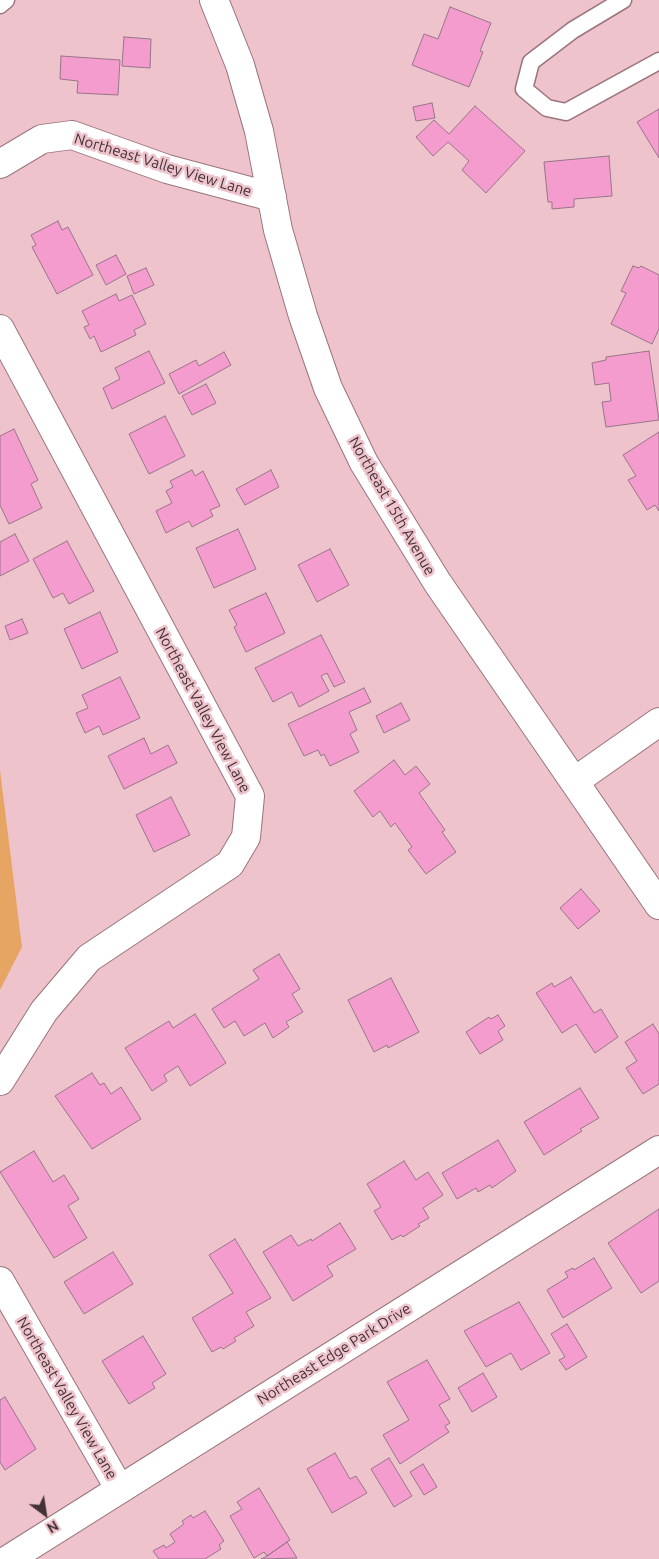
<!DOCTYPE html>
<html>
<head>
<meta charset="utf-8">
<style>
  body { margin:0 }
  #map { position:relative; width:659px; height:1559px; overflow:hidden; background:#eec3cc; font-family:Ubuntu,sans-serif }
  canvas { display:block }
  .north { position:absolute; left:20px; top:1489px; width:50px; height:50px; -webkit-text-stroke:4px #eec3cc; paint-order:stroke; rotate:149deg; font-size:14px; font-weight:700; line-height:20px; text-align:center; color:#433236 }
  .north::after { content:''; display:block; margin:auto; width:18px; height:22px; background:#433236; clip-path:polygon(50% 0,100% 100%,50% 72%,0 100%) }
</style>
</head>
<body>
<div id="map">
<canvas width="659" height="1559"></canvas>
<div class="north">N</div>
</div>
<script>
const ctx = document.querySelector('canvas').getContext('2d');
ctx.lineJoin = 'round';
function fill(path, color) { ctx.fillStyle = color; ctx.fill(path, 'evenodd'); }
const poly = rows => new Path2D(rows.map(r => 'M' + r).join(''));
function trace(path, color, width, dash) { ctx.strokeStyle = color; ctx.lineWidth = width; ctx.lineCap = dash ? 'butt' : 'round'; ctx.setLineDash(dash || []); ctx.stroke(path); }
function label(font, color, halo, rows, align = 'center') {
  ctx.font = font + ' Ubuntu,sans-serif'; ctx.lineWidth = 5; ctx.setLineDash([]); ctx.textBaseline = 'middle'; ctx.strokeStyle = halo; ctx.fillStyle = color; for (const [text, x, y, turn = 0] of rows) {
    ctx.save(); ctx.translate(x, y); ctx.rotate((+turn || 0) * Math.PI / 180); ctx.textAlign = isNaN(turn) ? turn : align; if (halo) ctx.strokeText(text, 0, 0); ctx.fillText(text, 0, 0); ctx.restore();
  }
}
fill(poly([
  [0,770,22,947,0,990]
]), '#e7a564');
const building = poly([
  [450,7,491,23,480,51,483,52,469,87,412,65,424,34,438,39,450,7],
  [124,37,151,39,150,68,122,66,124,37],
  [61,56,120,60,118,95,77,93,78,81,60,79,61,56],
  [432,103,435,118,416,121,413,107,432,103],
  [475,106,525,151,486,193,462,170,469,161,448,142,433,156,416,137,434,120,449,134,475,106],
  [659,109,659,158,637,122,659,109],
  [609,156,612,196,574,199,574,207,552,209,552,202,548,202,544,162,609,156],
  [58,221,62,230,68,227,93,275,57,294,32,247,36,245,31,235,58,221],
  [116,255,126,274,106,285,96,265,116,255],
  [633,266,639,268,641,266,659,275,659,329,652,344,611,324,626,293,621,291,633,266],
  [146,268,154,285,134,294,127,276,146,268],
  [116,294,119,301,132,295,146,324,134,330,136,335,101,352,94,336,90,339,84,327,89,325,82,311,116,294],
  [149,351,165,383,112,409,103,388,120,379,115,368,149,351],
  [649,351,659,420,606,427,602,402,611,401,609,383,595,385,592,363,606,360,606,357,649,351],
  [224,352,231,365,179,394,169,374,196,360,199,366,224,352],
  [206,384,216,403,192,415,182,396,206,384],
  [165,416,185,456,149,474,129,434,165,416],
  [14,429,38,480,31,484,42,508,9,524,0,505,0,436,14,429],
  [659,432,659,511,655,505,647,510,628,480,636,476,623,455,659,432],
  [192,470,195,476,203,471,220,506,210,510,213,516,192,527,189,521,166,533,156,511,172,503,166,491,173,487,170,481,192,470],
  [271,470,279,487,245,505,236,489,271,470],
  [238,529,256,569,214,588,196,548,238,529],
  [15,534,29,561,0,576,0,542,15,534],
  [67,541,94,591,69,604,63,593,53,598,33,559,67,541],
  [330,549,349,585,317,602,298,565,330,549],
  [266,593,285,633,246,652,234,627,237,625,229,610,266,593],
  [100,612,118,652,82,669,64,629,100,612],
  [22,619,28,633,10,640,5,626,22,619],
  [321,635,345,682,334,687,327,673,321,676,329,691,299,707,292,692,273,702,255,668,321,635],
  [120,677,140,718,103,735,99,726,85,733,76,713,88,708,82,695,120,677],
  [364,688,371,702,349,712,357,730,350,734,359,752,330,766,324,754,321,756,318,750,304,756,288,724,364,688],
  [401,703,410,720,384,733,376,716,401,703],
  [144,738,151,754,168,745,177,763,124,789,108,756,144,738],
  [394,760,405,775,416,766,430,784,419,793,445,830,442,832,456,852,426,874,408,850,412,847,395,823,391,827,380,811,373,817,354,791,394,760],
  [171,797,190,835,154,852,136,815,171,797],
  [581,889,600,911,578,929,560,908,581,889],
  [279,954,300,989,292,994,303,1012,286,1022,289,1027,273,1038,265,1023,244,1036,235,1021,224,1028,212,1009,259,979,253,970,279,954],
  [571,977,594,1013,601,1009,618,1037,595,1053,576,1024,562,1033,536,993,552,983,554,987,571,977],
  [391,978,419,1032,388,1048,387,1045,374,1052,348,1000,391,978],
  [195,1014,226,1063,190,1086,178,1066,164,1075,167,1081,152,1091,125,1048,169,1021,173,1028,195,1014],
  [498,1015,505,1026,498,1031,503,1040,480,1054,466,1032,489,1017,491,1019,498,1015],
  [653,1024,659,1034,659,1084,643,1094,626,1068,637,1061,625,1042,653,1024],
  [92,1073,100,1085,104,1083,111,1094,121,1087,141,1119,92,1149,55,1096,92,1073],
  [580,1088,599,1118,580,1129,582,1131,544,1155,524,1122,580,1088],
  [498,1140,516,1171,492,1188,490,1185,478,1192,476,1188,457,1199,442,1173,498,1140],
  [34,1151,53,1182,64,1175,79,1199,68,1206,87,1238,54,1258,0,1172,34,1151],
  [404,1161,416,1180,428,1172,443,1195,423,1208,429,1218,418,1224,420,1226,403,1237,401,1235,392,1240,374,1211,381,1207,367,1184,404,1161],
  [659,1209,659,1281,641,1293,608,1243,659,1209],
  [340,1223,356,1249,327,1266,333,1276,293,1301,263,1252,291,1235,298,1246,311,1239,312,1241,340,1223],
  [235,1239,271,1298,246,1312,254,1326,234,1338,236,1341,223,1349,221,1347,212,1352,192,1318,233,1293,209,1255,235,1239],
  [113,1252,133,1284,84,1314,64,1282,113,1252],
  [594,1258,612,1288,563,1318,547,1290,568,1277,565,1272,573,1268,574,1270,594,1258],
  [519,1302,550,1353,521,1370,511,1353,486,1367,464,1331,519,1302],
  [567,1324,587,1357,566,1370,559,1360,565,1357,551,1334,567,1324],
  [143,1336,166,1374,152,1383,155,1388,129,1404,102,1361,143,1336],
  [427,1360,450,1399,439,1405,450,1423,445,1426,449,1432,400,1464,383,1435,409,1420,387,1382,427,1360],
  [483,1373,497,1397,472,1412,458,1388,483,1373],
  [5,1397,36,1449,5,1470,0,1462,0,1400,5,1397],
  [335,1453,350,1479,356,1476,367,1493,332,1513,307,1469,335,1453],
  [389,1458,412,1496,394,1507,371,1469,389,1458],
  [423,1464,437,1487,424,1495,410,1472,423,1464],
  [259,1488,290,1540,267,1556,264,1552,254,1558,230,1516,242,1509,237,1502,259,1488],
  [205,1511,224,1541,219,1545,221,1549,205,1559,159,1559,153,1551,164,1545,166,1548,175,1542,170,1534,184,1524,182,1521,191,1515,193,1518,205,1511],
  [287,1542,297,1558,261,1559,267,1556,287,1542]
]);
fill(building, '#f59ccf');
trace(building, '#977588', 1);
const lane = poly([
  [623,0,573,30,531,62,524,89,547,108,566,112,659,61],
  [0,5,6,0]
]);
const street = poly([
  [0,164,42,139,72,135,167,169,272,197],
  [0,329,250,796,246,837,230,864,89,958,44,1011,0,1081],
  [575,781,659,722],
  [0,1281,119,1488],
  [9,1559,659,1150]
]);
const secondary = poly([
  [214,0,240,65,259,131,278,230,303,316,328,388,364,463,437,582,659,905]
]);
trace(lane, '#9b747d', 19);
trace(street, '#9b747d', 30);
trace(secondary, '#9b747d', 30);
trace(lane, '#fff', 16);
trace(street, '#fff', 28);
trace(secondary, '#fff', 28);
label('15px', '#433236', '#eec3cc', [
  ["Northeast Valley View Lane",163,165,17],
  ["Northeast 15th Avenue",392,506,60],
  ["Northeast Valley View Lane",203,710,62],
  ["Northeast Edge Park Drive",334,1354,-32],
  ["Northeast Valley View Lane",67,1398,60]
]);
</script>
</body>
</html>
